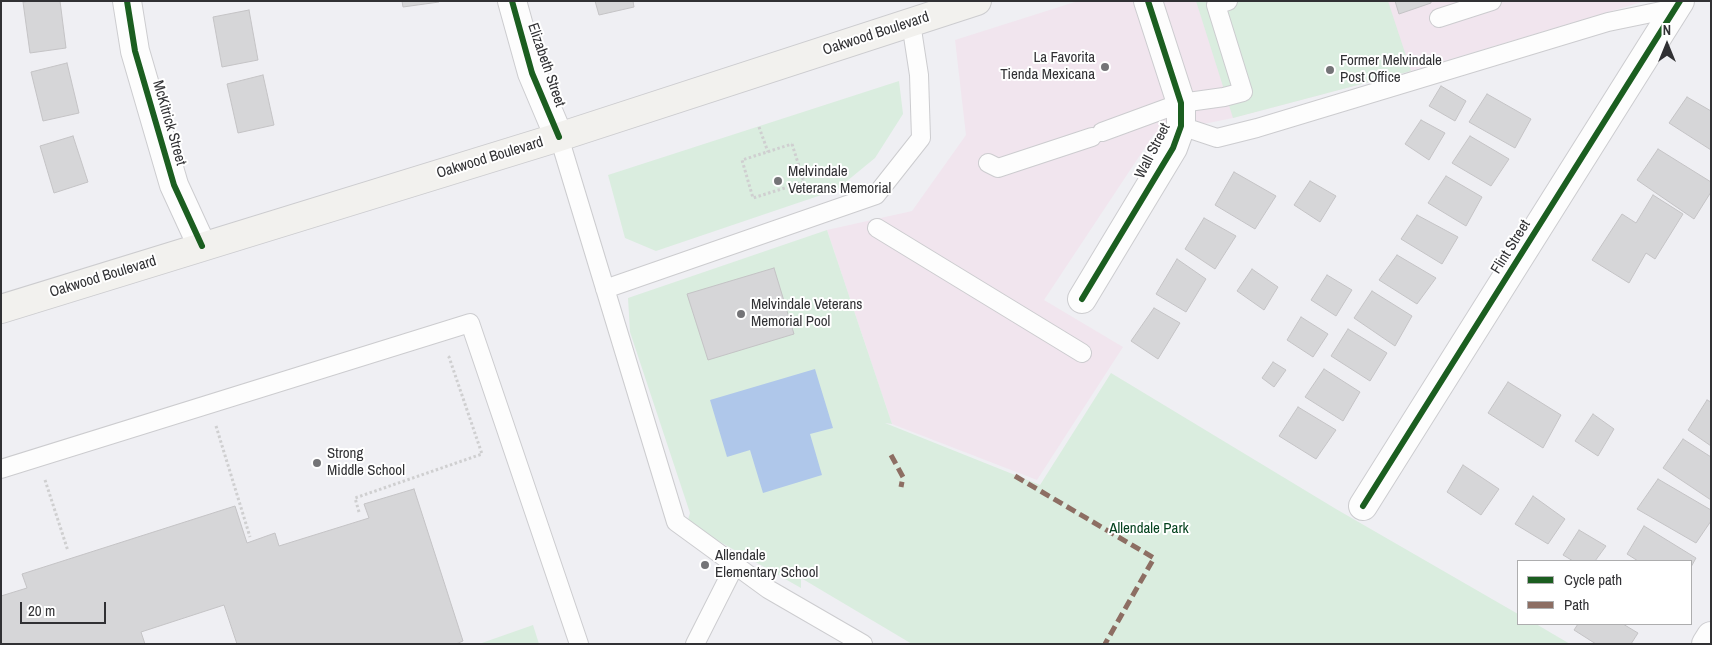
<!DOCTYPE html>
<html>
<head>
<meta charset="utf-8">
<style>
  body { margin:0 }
  #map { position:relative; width:1712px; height:645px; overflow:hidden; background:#efeff3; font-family:"Archivo Narrow",sans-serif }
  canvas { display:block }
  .frame { position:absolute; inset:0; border:2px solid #313134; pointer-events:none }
  .legend { position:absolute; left:1517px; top:560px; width:175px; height:65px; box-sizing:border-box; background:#fff; border:1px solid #adadae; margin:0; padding:6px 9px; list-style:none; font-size:15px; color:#313134 }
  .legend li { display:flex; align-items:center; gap:10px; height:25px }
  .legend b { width:25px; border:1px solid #adadae }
  .north { position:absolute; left:1642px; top:20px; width:50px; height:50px; -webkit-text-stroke:4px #fff; paint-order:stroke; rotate:0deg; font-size:14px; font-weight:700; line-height:20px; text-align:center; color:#313134 }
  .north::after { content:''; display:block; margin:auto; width:18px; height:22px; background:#313134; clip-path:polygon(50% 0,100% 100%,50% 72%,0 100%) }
  .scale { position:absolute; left:20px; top:602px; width:86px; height:22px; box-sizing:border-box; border:2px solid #313134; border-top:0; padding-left:6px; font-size:15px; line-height:18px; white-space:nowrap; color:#313134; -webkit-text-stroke:4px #fff; paint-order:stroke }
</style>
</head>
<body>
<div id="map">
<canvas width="1712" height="645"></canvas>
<div class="frame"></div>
<ul class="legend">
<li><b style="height:6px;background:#1b5e20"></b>Cycle path</li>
<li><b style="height:6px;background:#8d6e63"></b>Path</li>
</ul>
<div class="north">N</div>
<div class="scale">20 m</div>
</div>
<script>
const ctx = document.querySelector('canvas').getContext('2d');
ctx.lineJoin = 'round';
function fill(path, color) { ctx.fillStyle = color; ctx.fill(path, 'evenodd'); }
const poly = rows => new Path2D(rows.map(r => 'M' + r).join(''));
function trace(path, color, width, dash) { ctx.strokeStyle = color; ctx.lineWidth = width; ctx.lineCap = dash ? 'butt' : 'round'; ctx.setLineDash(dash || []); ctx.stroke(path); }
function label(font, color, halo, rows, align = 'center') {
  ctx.font = font + ' "Archivo Narrow",sans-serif'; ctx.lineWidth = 4; ctx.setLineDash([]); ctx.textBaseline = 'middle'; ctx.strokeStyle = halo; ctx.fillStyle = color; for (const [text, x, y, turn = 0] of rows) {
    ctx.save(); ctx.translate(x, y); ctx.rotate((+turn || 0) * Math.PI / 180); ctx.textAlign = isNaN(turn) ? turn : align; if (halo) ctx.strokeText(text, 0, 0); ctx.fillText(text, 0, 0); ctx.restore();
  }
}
fill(poly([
  [1078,1,1645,1,1411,71,1233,118,1154,134,1044,300,1123,347,1037,480,892,424,827,230,912,211,966,135,955,40]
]), '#f1e5ee');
fill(poly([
  [1196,1,1388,1,1411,71,1233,118],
  [899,81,903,114,875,158,836,190,656,251,625,238,608,175],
  [827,230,892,424,885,423,1040,485,1111,373,1336,509,1518,614,1518,624,1536,624,1570,644,912,644,801,578,801,588,687,523,690,513,630,332,628,298],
  [533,625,539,644,479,644]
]), '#daeddf');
fill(poly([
  [815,369,833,428,810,434,822,475,763,493,750,450,727,457,710,400]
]), '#afc7ea');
const building = poly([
  [31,1,60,1,66,48,30,53,23,2,31,1],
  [402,1,439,1,439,2,403,7,402,1],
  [595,1,633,1,634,7,599,15,595,1],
  [1395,1,1431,1,1431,3,1399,14,1395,1],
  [249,10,258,60,222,67,213,17,249,10],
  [67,63,79,113,43,121,31,72,67,63],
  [263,75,274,125,238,133,227,84,263,75],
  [1441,86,1466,101,1455,121,1429,106,1441,86],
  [1487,94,1531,119,1515,148,1469,122,1487,94],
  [1687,97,1711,111,1711,150,1669,123,1687,97],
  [1421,120,1445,133,1429,160,1405,144,1421,120],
  [73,136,88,182,54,193,40,146,73,136],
  [1470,136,1509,159,1491,186,1452,163,1470,136],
  [1658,149,1711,182,1711,192,1694,219,1637,180,1658,149],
  [1234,172,1276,196,1255,229,1215,205,1234,172],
  [1446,176,1482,197,1466,226,1428,203,1446,176],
  [1310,181,1336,196,1320,222,1294,205,1310,181],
  [1653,195,1683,214,1655,259,1646,253,1629,283,1592,260,1622,214,1636,223,1653,195],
  [1417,215,1458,237,1442,264,1401,239,1417,215],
  [1204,218,1236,236,1215,269,1185,249,1204,218],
  [1397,255,1436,278,1417,304,1379,280,1397,255],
  [1177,259,1206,279,1186,312,1156,294,1177,259],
  [774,268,794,334,708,360,687,294,774,268],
  [1252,269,1278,287,1264,310,1237,291,1252,269],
  [1327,275,1352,290,1336,316,1311,300,1327,275],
  [1372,291,1412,316,1395,346,1354,318,1372,291],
  [1154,308,1180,323,1158,359,1131,341,1154,308],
  [1301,317,1328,334,1313,357,1287,340,1301,317],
  [1348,329,1387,353,1370,381,1331,356,1348,329],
  [1273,362,1286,370,1274,387,1262,378,1273,362],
  [1324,369,1360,392,1343,421,1305,397,1324,369],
  [1508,382,1561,415,1543,448,1488,413,1508,382],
  [1707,400,1711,402,1711,446,1688,430,1707,400],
  [1298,407,1336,430,1316,459,1279,436,1298,407],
  [1593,414,1614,429,1598,456,1575,441,1593,414],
  [1683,439,1711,457,1711,500,1663,468,1683,439],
  [1463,465,1499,489,1481,515,1447,492,1463,465],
  [1658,479,1711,510,1711,521,1696,543,1637,509,1658,479],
  [414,489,463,641,456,644,237,644,224,605,141,632,145,644,1,644,1,596,27,588,22,574,235,506,247,543,275,533,279,546,369,518,364,504,414,489],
  [1533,496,1565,519,1548,544,1515,524,1533,496],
  [1644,526,1696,558,1691,567,1691,561,1638,561,1627,554,1644,526],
  [1579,530,1606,546,1595,561,1573,561,1563,555,1579,530],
  [1578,624,1623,624,1638,633,1631,644,1596,644,1574,630,1578,624]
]);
fill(building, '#d6d6d8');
trace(building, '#c4c3c5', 1);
const service = poly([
  [1439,18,1492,1],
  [1181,126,1217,138,1257,128,1608,22,1676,8],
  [1102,132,1181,103,1224,97,1243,92,1216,5,1228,1],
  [559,137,676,522,768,589,863,644],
  [988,163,998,168,1092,137],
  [877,228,1082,353],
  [605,289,876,195,921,138,919,75,911,23],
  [1,469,470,323,579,644],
  [695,644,735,565]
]);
const minor = poly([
  [127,1,135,51,174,185,202,246],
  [512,1,532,73,559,137],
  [1082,299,1173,148,1181,126,1181,103,1148,1],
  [1363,506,1680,1],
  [1706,644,1711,636]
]);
const secondary = poly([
  [1,309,559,137,977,1]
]);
trace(service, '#cccccf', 20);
trace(minor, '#cccccf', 30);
trace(secondary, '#cccccf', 30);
trace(poly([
  [759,127,768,152],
  [792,144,804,182,753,198,742,160,792,144],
  [216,426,250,537],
  [45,480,68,551],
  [359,512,355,498,482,454,449,357,447,355]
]), '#cfcfd0', 3, [2.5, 2.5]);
trace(service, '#fdfdfd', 18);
trace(minor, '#fdfdfd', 28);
trace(secondary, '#f2f1ee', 28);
trace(poly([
  [891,455,903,477,901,487],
  [1015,476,1154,558,1105,644]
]), '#8d6e63', 5, [10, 5]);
trace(poly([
  [127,1,135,51,174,185,202,246],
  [512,1,532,73,559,137],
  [1082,299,1173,148,1181,126,1181,103,1148,1],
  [1363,506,1680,1]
]), '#1b5e20', 6);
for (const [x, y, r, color] of [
  [1105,67,5,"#747477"],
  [1330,70,5,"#747477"],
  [778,181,5,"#747477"],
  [741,314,5,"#747477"],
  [317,463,5,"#747477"],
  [705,565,5,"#747477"]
]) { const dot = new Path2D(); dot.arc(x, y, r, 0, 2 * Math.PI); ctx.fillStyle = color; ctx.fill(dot); trace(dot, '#fff', 2); }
label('15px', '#313134', '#fff', [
  ["Oakwood Boulevard",876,34,-18],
  ["Elizabeth Street",546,65,71],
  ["McKitrick Street",169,123,74],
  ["Wall Street",1153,151,-63],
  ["Oakwood Boulevard",490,158,-17],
  ["Flint Street",1511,247,-58],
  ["Oakwood Boulevard",103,277,-17]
]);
label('15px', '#313134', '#fff', [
  ["La Favorita",1095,58,"right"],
  ["Tienda Mexicana",1095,75,"right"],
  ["Former Melvindale",1340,61],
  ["Post Office",1340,78],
  ["Melvindale",788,172],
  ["Veterans Memorial",788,189],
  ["Melvindale Veterans",751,305],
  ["Memorial Pool",751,322],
  ["Strong",327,454],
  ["Middle School",327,471],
  ["Allendale",715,556],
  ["Elementary School",715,573]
], 'left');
label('15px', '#05431f', '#fff', [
  ["Allendale Park",1149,529]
]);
</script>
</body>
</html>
